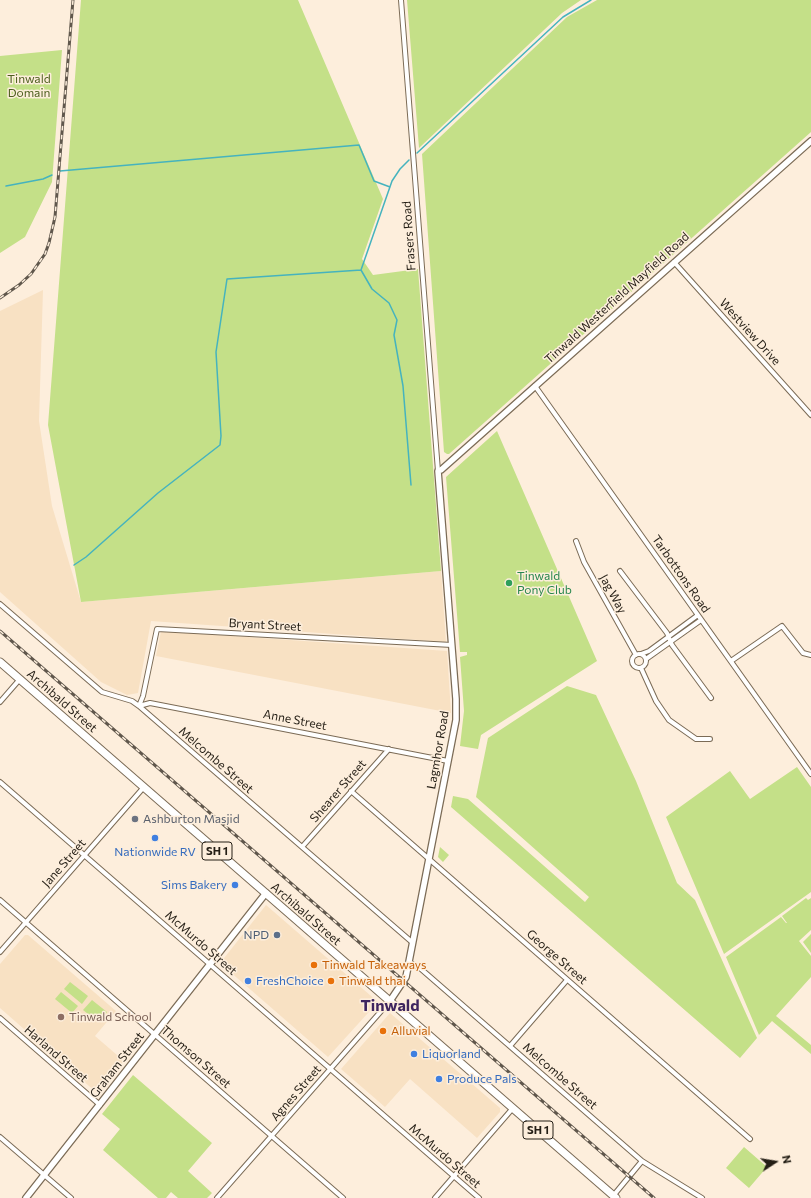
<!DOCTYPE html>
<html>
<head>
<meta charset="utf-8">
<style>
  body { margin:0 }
  #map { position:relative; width:811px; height:1198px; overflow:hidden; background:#fdeedc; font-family:Commissioner,sans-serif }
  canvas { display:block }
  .north { position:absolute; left:755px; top:1142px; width:40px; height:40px; -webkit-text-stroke:3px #fdeedc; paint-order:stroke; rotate:78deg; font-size:11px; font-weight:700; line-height:16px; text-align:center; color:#241e15 }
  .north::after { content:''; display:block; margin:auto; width:14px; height:18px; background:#241e15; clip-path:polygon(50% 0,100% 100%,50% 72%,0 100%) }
</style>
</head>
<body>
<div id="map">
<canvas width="811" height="1198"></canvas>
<div class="north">N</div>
</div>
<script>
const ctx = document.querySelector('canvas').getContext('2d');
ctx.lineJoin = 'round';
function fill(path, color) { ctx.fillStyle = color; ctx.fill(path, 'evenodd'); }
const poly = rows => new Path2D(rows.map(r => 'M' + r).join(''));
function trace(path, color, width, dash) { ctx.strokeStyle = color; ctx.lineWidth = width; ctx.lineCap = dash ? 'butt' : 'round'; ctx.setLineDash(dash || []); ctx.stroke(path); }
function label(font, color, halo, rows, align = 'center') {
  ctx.font = font + ' Commissioner,sans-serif'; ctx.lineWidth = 3; ctx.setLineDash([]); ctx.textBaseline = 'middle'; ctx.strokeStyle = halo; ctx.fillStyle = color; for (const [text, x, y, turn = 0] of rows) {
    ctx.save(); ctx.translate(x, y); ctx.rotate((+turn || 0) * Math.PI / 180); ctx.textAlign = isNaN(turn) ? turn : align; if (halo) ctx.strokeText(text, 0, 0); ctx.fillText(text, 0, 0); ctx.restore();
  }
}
fill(poly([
  [43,290,39,421,52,506,81,602,441,571,446,642,151,621,138,693,127,695,101,682,0,592,0,311],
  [161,631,447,651,451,713,156,656],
  [266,905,378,1002,328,1057,221,964,221,962],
  [25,935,28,935,116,1011,95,1036,124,1061,100,1092,97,1093,0,1008,0,964],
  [390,1013,500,1108,500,1112,477,1138,410,1079,385,1107,341,1069]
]), '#f8e1c3');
fill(poly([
  [81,0,298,0,383,199,362,259,373,275,418,269,441,571,81,602,48,425],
  [407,0,581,0,562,13,419,148],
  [597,0,811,0,811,132,449,454,447,454,444,452,422,154,567,17],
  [62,50,52,182,25,237,0,253,0,56],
  [497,431,597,661,481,735,478,749,460,746,464,711,460,657,467,655,467,652,460,652,446,477],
  [567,686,596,695,636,781,677,883,695,900,757,1038,740,1058,451,807,453,796,468,799,585,902,589,897,476,797,488,738],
  [797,767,811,787,811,892,724,954,666,817,730,771,750,799],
  [440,847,449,855,443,862,438,857],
  [806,898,808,900,811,898,811,930,799,941,811,956,811,977,776,1016,811,1045,811,1054,772,1021,759,1035,726,957,781,917,786,923,787,923,782,916],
  [811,934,811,953,803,942],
  [70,982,88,996,82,1004,64,989],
  [61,992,78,1006,72,1013,55,999],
  [92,1000,107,1012,100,1021,95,1017,93,1018,83,1010],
  [133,1075,212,1143,188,1171,212,1193,207,1198,178,1198,171,1192,166,1198,158,1198,103,1150,120,1129,102,1114],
  [744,1147,767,1167,749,1188,726,1168]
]), '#c4e088');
trace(poly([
  [417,153,563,17,591,0],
  [60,171,359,145,374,181,390,187],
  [6,186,43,179,52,175],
  [361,270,372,289,389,303,397,320,394,335,403,386,411,485],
  [74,565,86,557,158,493,220,445,221,436,216,352,227,279,361,270,392,181,400,169,409,160]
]), '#45b3be', 1.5);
const street = poly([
  [401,0,438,471],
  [674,262,811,415],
  [535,386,811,774],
  [576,541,584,562,636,655],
  [620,571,667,633,672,645,711,698],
  [0,604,102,692,132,701,139,706,413,943],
  [641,654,649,651,698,615],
  '632 661a7 7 0 1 1 14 0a7 7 0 1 1-14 0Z',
  [646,659,701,620],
  [731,661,782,626,803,653,811,655],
  [641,668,656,701,669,720,696,739,710,739],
  [0,702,20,679],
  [139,706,143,696,157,629,452,645],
  [139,706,150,703,448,761],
  [0,782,479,1198],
  [351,791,750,1139],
  [302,847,389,749],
  [0,900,343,1198],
  [0,952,144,787],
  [409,962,421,969,642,1161,702,1198],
  [0,1018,100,1105],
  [510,1046,567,980],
  [0,1137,71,1198],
  [613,1196,642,1161],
  [217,1198,390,1001],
  [435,1198,513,1108]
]);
const secondary = poly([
  [390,1001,406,977,456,720,456,699,438,471,441,470,811,141],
  [26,1198,266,893]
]);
const highway = poly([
  [0,662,616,1198]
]);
trace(street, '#7b6b56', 6);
trace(secondary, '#7b6b56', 8);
trace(highway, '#7b6b56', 9);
trace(street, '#fff', 4);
trace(secondary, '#fff', 5.5);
trace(highway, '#fff', 7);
const rail = poly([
  [0,298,19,285,31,274,45,254,49,243,55,217,73,0],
  [0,631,654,1198]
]);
trace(rail, '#60574c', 3);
trace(rail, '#fdeedc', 1.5, [4.5]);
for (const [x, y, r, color] of [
  [509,583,4,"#2e9e5b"],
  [135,819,4,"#6b7280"],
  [155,838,4,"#3f7fe0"],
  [235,885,4,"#3f7fe0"],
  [277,935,4,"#5c6f8a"],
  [314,965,4,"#e8710a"],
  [248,981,4,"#3f7fe0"],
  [331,981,4,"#e8710a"],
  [61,1017,4,"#8d6e63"],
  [383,1031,4,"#e8710a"],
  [414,1054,4,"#3f7fe0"],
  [439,1079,4,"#3f7fe0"]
]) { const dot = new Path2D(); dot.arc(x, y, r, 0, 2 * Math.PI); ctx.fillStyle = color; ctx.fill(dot); trace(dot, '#fdeedc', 1.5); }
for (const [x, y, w] of [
  [217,851,30],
  [538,1130,30]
]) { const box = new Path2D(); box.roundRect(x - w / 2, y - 9, w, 18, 3); ctx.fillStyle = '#fdeedc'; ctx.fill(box); trace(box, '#241e15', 1); }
label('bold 11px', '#241e15', null, [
  ["SH 1",217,851],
  ["SH 1",538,1130]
]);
label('12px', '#4d5f1e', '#fdeedc', [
  ["Tinwald",29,79],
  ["Domain",29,93]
]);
label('12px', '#241e15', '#fdeedc', [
  ["Frasers Road",409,236,-94],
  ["Tinwald Westerfield Mayfield Road",617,298,-42],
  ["Westview Drive",750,332,48],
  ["Tarbottons Road",681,574,55],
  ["Jag Way",613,594,61],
  ["Bryant Street",265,625,3],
  ["Archibald Street",62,701,41],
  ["Anne Street",295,720,11],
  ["Lagmhor Road",438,750,-80],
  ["Melcombe Street",216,760,41],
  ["Shearer Street",338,791,-49],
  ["Jane Street",64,863,-49],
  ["Archibald Street",306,914,41],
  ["McMurdo Street",201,943,41],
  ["George Street",557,957,41],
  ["Harland Street",56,1054,41],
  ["Thomson Street",196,1057,41],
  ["Graham Street",117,1065,-52],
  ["Melcombe Street",560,1076,41],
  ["Agnes Street",296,1093,-49],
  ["McMurdo Street",445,1156,41]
]);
label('12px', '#27864d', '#fdeedc', [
  ["Tinwald",517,576],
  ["Pony Club",517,590]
], 'left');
label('12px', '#5b616d', '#fdeedc', [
  ["Ashburton Masjid",143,819]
], 'left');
label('12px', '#366cbe', '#fdeedc', [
  ["Nationwide RV",155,852,"center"],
  ["Sims Bakery",227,885,"right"],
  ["FreshChoice",256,981],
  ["Liquorland",422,1054],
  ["Produce Pals",447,1079]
], 'left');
label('12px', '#4e5e75', '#fdeedc', [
  ["NPD",269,935]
], 'right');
label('12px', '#c56008', '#fdeedc', [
  ["Tinwald Takeaways",322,965],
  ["Tinwald thai",339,981],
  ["Alluvial",391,1031]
], 'left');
label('12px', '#785e54', '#fdeedc', [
  ["Tinwald School",69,1017]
], 'left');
label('bold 16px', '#3e255f', '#fdeedc', [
  ["Tinwald",390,1006]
]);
</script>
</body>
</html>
